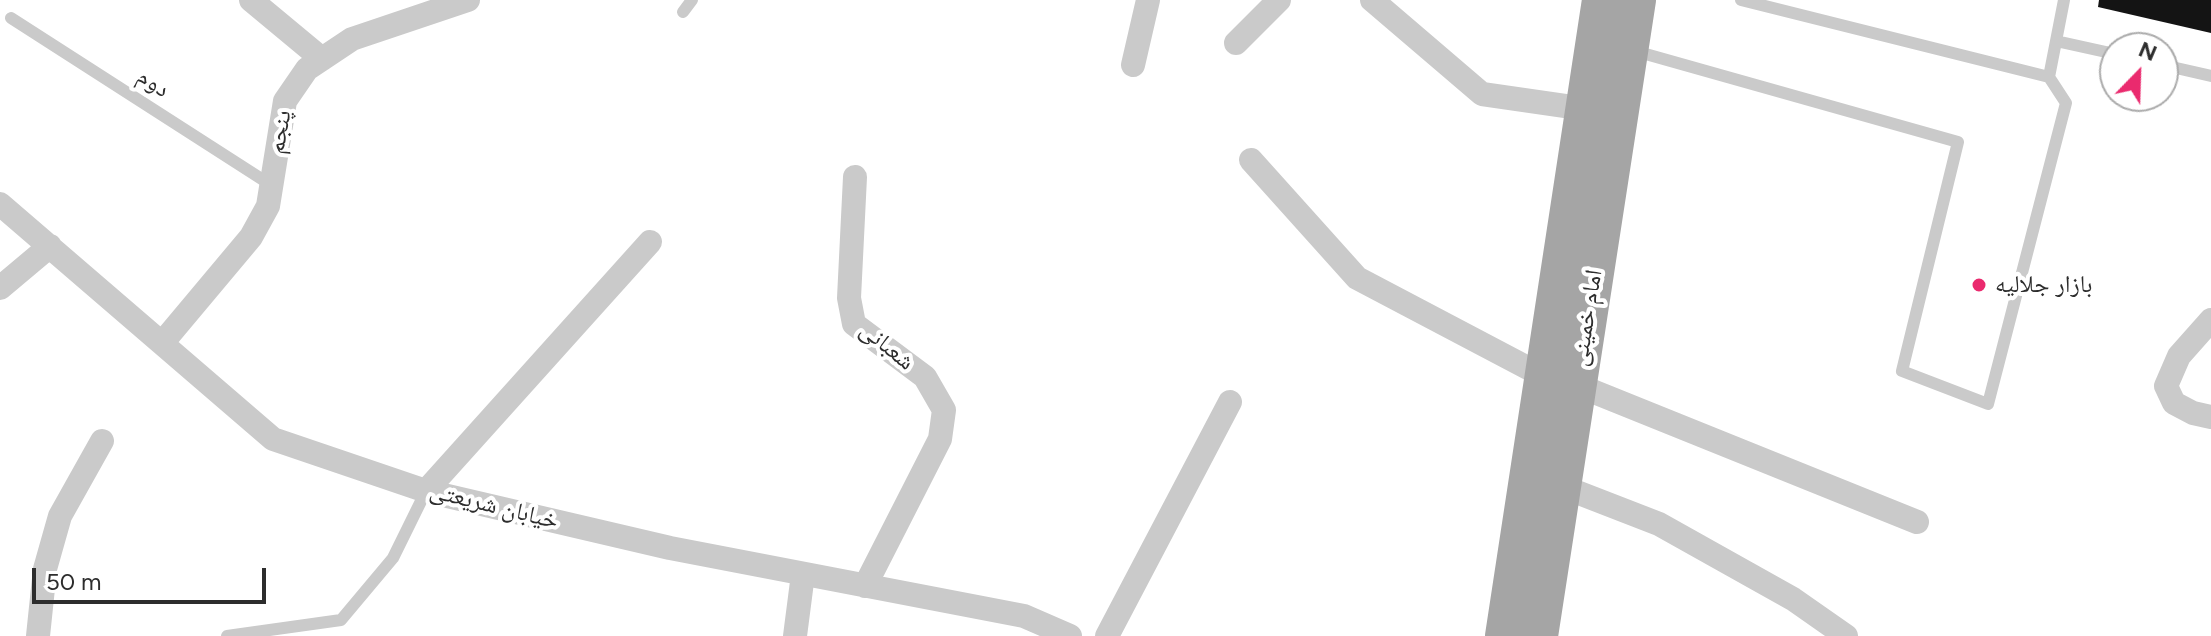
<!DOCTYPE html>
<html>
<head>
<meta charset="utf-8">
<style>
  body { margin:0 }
  #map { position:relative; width:2211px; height:636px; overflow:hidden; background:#fff; font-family:Figtree,sans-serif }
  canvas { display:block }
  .north { position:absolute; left:2099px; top:32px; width:80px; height:80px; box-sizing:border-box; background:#fff; border:2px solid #ababab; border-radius:50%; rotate:23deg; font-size:22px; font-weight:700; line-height:32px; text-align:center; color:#2d2d2d }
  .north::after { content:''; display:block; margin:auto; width:28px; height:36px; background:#ea2a6e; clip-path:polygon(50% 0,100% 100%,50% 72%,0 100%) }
  .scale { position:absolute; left:32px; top:568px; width:234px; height:36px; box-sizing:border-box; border:4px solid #2d2d2d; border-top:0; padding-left:10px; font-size:24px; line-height:28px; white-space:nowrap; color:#2d2d2d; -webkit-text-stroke:6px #fff; paint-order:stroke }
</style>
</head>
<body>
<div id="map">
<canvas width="2211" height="636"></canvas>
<div class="north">N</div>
<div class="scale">50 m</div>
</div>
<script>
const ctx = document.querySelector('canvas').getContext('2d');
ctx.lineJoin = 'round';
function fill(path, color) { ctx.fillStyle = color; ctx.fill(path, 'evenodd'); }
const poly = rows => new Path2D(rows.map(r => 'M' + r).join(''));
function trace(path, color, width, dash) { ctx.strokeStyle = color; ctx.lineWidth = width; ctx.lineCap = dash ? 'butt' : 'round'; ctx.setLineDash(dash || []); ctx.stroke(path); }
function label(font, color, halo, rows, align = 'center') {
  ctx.font = font + ' Figtree,"Noto Naskh Arabic",sans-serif'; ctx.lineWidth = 8; ctx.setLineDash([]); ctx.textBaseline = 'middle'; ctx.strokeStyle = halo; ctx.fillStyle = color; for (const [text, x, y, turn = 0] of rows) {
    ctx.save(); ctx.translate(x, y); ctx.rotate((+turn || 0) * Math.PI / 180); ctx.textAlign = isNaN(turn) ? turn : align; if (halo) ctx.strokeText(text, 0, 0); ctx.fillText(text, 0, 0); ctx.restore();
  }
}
fill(poly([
  [2099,0,2211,0,2211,33,2098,7]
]), '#141414');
trace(poly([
  [1741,0,2049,77],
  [683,12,692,0],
  [11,18,271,185],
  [2056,41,2115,54],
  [1635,51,1958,142,1902,371,1988,404,2066,103,2049,77,2064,0],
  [2163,65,2211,76],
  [227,636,341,620,393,558,426,491]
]), '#cacaca', 12);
trace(poly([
  [251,0,322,59],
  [1372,0,1482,94,1586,109],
  [1236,43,1279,0],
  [1133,65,1148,0],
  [1251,160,1357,278,1545,377],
  [855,177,849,298,854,324,925,377,944,410,940,439,865,586],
  [0,204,273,439,426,491,670,548,1024,616,1070,636],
  [0,288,50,246],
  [2211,320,2179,356,2166,386,2174,403,2193,413,2211,417],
  [163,342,251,237,268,206,285,101,307,69,352,39,468,0],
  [1577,385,1917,522],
  [1561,486,1659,524,1793,599,1846,636],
  [426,491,650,242],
  [38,636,45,569,60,516,102,441],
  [795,636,803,574],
  [1107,636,1230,402]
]), '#cacaca', 24);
trace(poly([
  [1505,636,1602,0],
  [1538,636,1636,0]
]), '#a5a5a5', 40);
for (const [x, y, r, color] of [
  [1979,285,8,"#ea2a6e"]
]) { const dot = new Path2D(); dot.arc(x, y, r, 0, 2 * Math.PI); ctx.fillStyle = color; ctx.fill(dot); trace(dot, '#fff', 3); }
label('24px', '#2d2d2d', '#fff', [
  ["دوم",153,83,33],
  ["پنجم",280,132,-80],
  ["امام خمینی",1587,318,-81],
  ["شعبانی",887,346,39],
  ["خیابان شریعتی",494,506,14]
]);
label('24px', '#2d2d2d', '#fff', [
  ["بازار جلالیه",1995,285]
], 'left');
</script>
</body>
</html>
